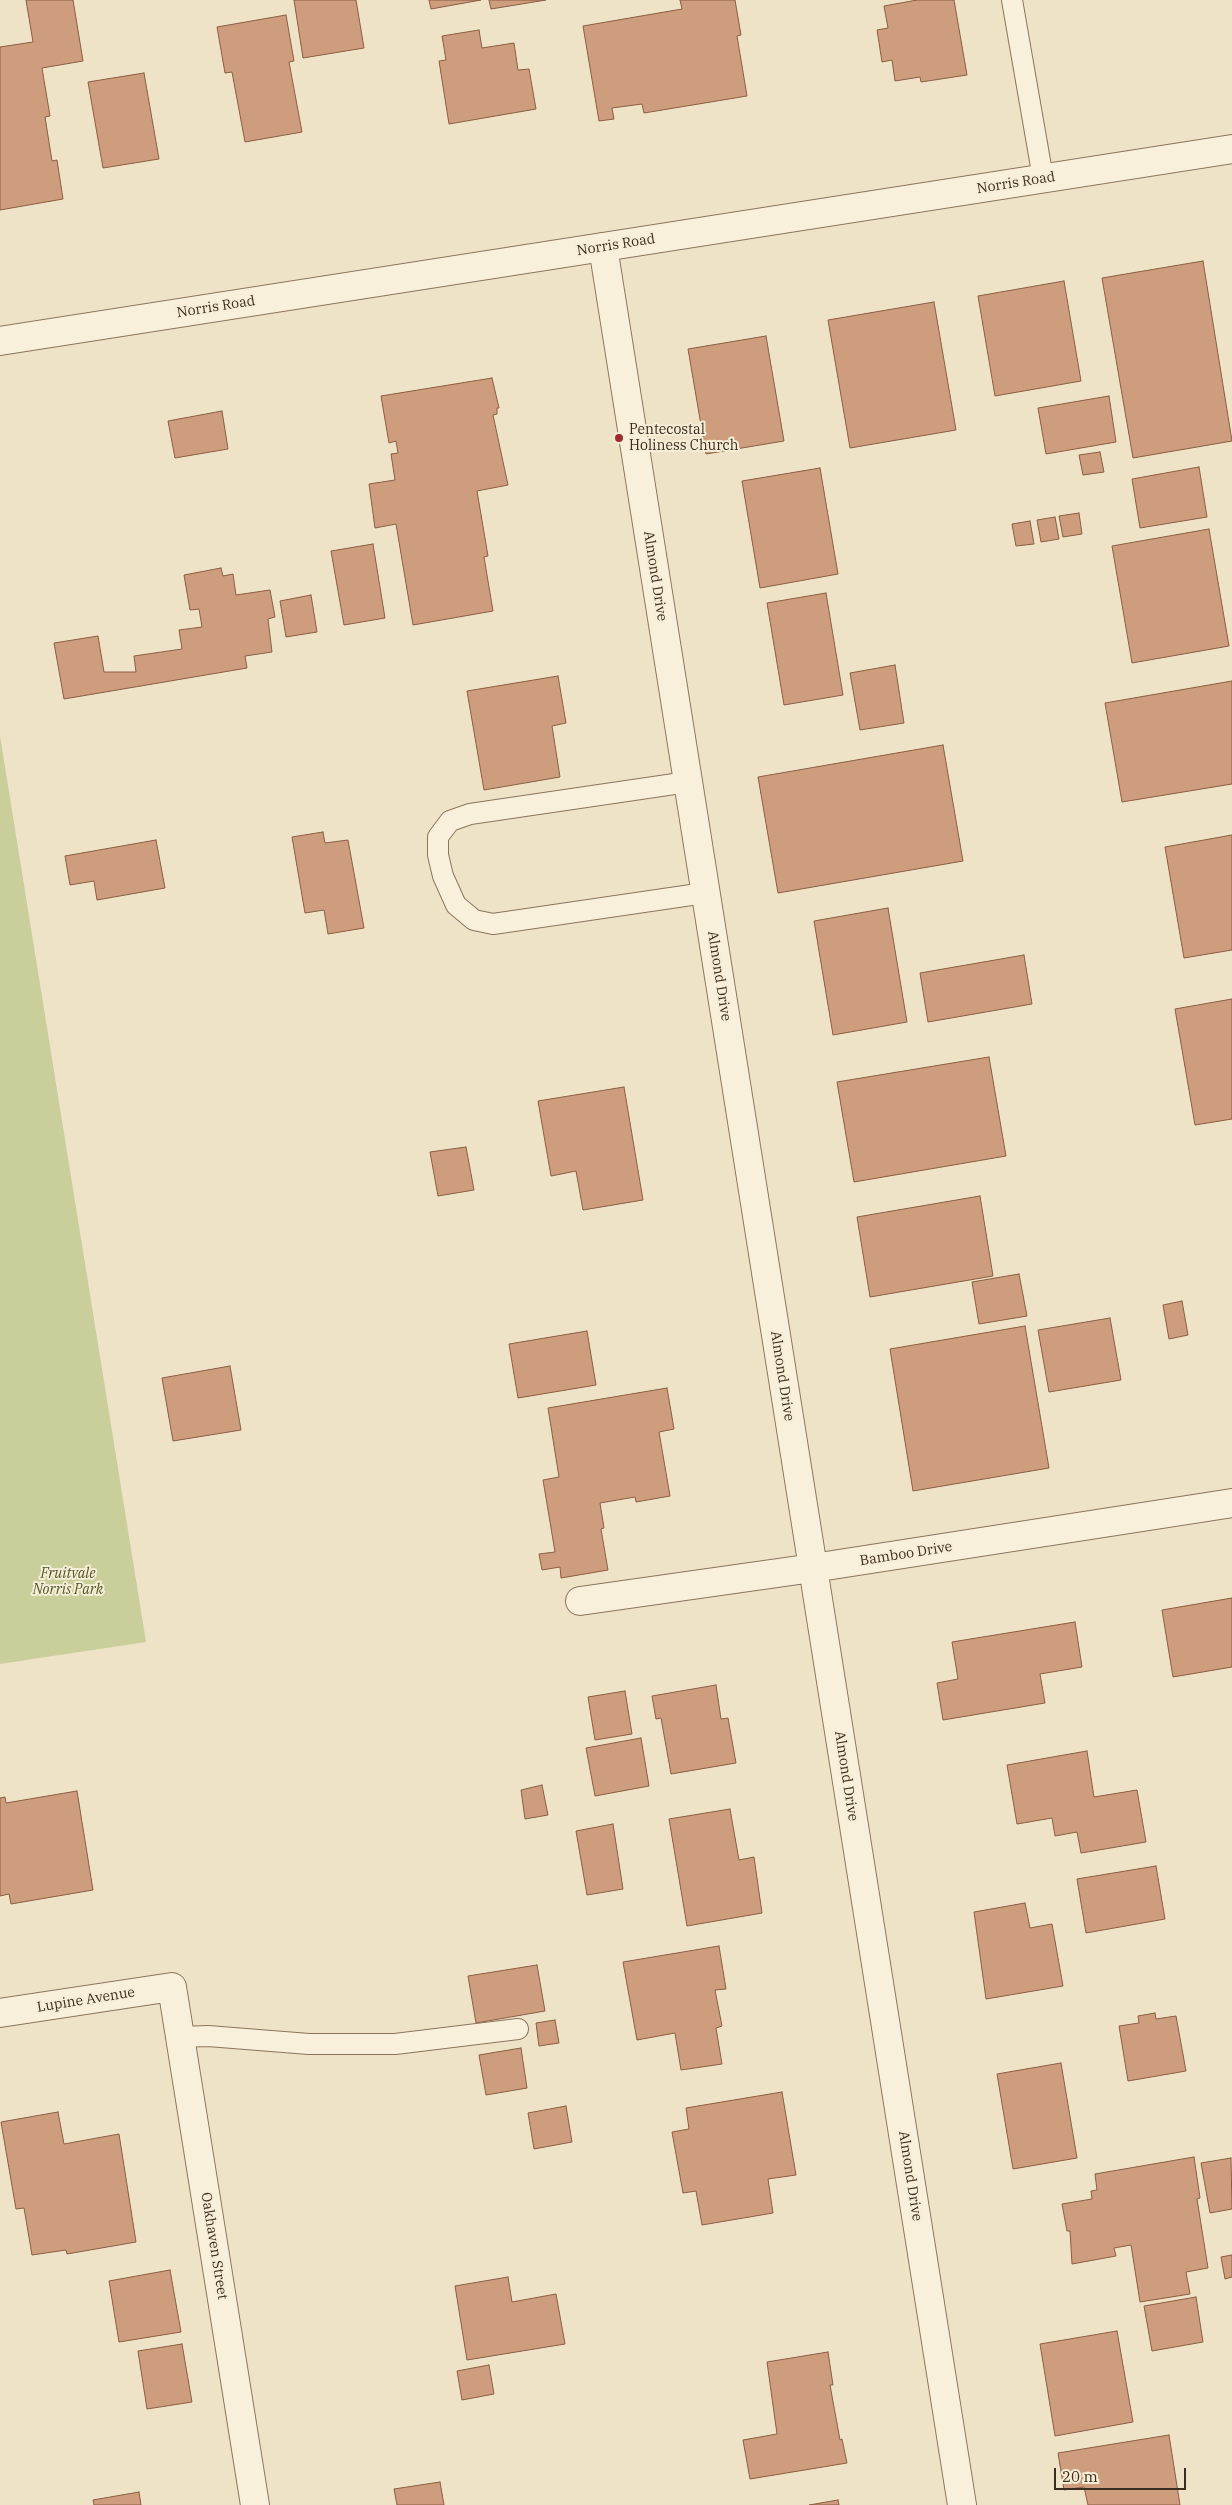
<!DOCTYPE html>
<html>
<head>
<meta charset="utf-8">
<style>
  body { margin:0 }
  #map { position:relative; width:1232px; height:2505px; overflow:hidden; background:#efe3c7; font-family:"IBM Plex Serif",serif }
  canvas { display:block }
  .scale { position:absolute; left:1054px; top:2468px; width:132px; height:22px; box-sizing:border-box; border:2px solid #3c2d20; border-top:0; padding-left:6px; font-size:15px; line-height:18px; white-space:nowrap; color:#3c2d20; -webkit-text-stroke:4px #f6edd7; paint-order:stroke }
</style>
</head>
<body>
<div id="map">
<canvas width="1232" height="2505"></canvas>
<div class="scale">20 m</div>
</div>
<script>
const ctx = document.querySelector('canvas').getContext('2d');
ctx.lineJoin = 'round';
function fill(path, color) { ctx.fillStyle = color; ctx.fill(path, 'evenodd'); }
const poly = rows => new Path2D(rows.map(r => 'M' + r).join(''));
function trace(path, color, width, dash) { ctx.strokeStyle = color; ctx.lineWidth = width; ctx.lineCap = dash ? 'butt' : 'round'; ctx.setLineDash(dash || []); ctx.stroke(path); }
function label(font, color, halo, rows, align = 'center') {
  ctx.font = font + ' "IBM Plex Serif",serif'; ctx.lineWidth = 4; ctx.setLineDash([]); ctx.textBaseline = 'middle'; ctx.strokeStyle = halo; ctx.fillStyle = color; for (const [text, x, y, turn = 0] of rows) {
    ctx.save(); ctx.translate(x, y); ctx.rotate((+turn || 0) * Math.PI / 180); ctx.textAlign = isNaN(turn) ? turn : align; if (halo) ctx.strokeText(text, 0, 0); ctx.fillText(text, 0, 0); ctx.restore();
  }
}
fill(poly([
  [0,736,146,1642,0,1664]
]), '#c9ce9b');
const building = poly([
  [26,0,73,0,83,61,42,68,50,116,45,117,52,161,57,160,63,199,0,210,0,47,33,42,26,0],
  [294,0,356,0,364,48,303,58,294,0],
  [429,0,481,0,431,9,429,0],
  [489,0,546,0,491,9,489,0],
  [680,0,735,0,741,35,737,36,747,96,644,113,642,104,612,108,614,119,599,121,583,26,682,9,680,0],
  [917,0,954,0,967,75,921,82,920,77,895,81,892,60,882,62,877,30,888,28,884,6,917,0],
  [286,15,294,61,289,62,302,132,245,142,232,72,225,73,217,27,286,15],
  [479,30,482,48,514,43,518,70,529,69,536,109,449,124,439,61,446,60,442,36,479,30],
  [144,73,159,159,103,168,88,82,144,73],
  [1203,261,1232,441,1133,458,1102,278,1203,261],
  [1064,281,1081,381,995,396,978,296,1064,281],
  [934,302,956,430,850,448,828,320,934,302],
  [766,336,784,441,706,454,688,349,766,336],
  [492,378,499,408,497,408,497,414,493,415,508,485,477,491,488,556,484,557,493,611,413,625,396,524,375,528,369,484,395,480,391,454,398,453,396,441,389,443,381,396,492,378],
  [1109,396,1116,442,1046,454,1038,408,1109,396],
  [222,411,228,449,175,458,168,421,222,411],
  [1100,452,1104,472,1083,475,1079,455,1100,452],
  [1199,467,1207,517,1140,528,1132,479,1199,467],
  [820,468,838,574,760,588,742,481,820,468],
  [1079,513,1082,534,1063,537,1059,516,1079,513],
  [1055,517,1059,539,1041,542,1037,520,1055,517],
  [1030,521,1034,544,1016,546,1012,524,1030,521],
  [1209,529,1229,646,1132,663,1112,546,1209,529],
  [373,544,385,618,344,625,331,551,373,544],
  [221,568,223,576,233,574,236,595,270,590,275,617,268,619,272,652,245,656,247,668,64,699,54,643,98,636,104,672,136,672,134,656,182,649,179,630,202,627,199,609,190,610,184,575,221,568],
  [826,593,843,695,784,705,767,603,826,593],
  [311,595,317,632,286,637,280,601,311,595],
  [895,665,904,723,860,730,850,673,895,665],
  [558,676,566,723,552,726,560,777,484,790,467,691,558,676],
  [1232,681,1232,784,1122,802,1105,703,1232,681],
  [943,745,963,861,778,893,758,777,943,745],
  [323,832,325,843,348,840,364,928,328,934,324,910,305,913,292,837,323,832],
  [1232,835,1232,950,1184,958,1165,847,1232,835],
  [156,840,165,888,97,900,94,881,70,885,65,856,156,840],
  [888,908,907,1022,833,1035,814,921,888,908],
  [1024,955,1032,1004,928,1022,920,973,1024,955],
  [1232,999,1232,1119,1195,1125,1175,1009,1232,999],
  [989,1057,1006,1156,854,1182,837,1082,989,1057],
  [624,1087,643,1200,583,1210,576,1171,551,1176,538,1101,624,1087],
  [466,1147,474,1190,438,1196,430,1152,466,1147],
  [980,1196,993,1276,870,1297,857,1217,980,1196],
  [1019,1274,1027,1316,979,1324,972,1282,1019,1274],
  [1182,1301,1188,1335,1169,1339,1163,1305,1182,1301],
  [1110,1318,1121,1380,1049,1392,1038,1330,1110,1318],
  [1025,1326,1049,1468,913,1491,890,1349,1025,1326],
  [587,1331,596,1385,518,1398,509,1344,587,1331],
  [230,1366,241,1430,173,1441,162,1378,230,1366],
  [667,1388,674,1429,659,1432,670,1496,636,1502,635,1497,600,1503,604,1528,601,1529,608,1570,561,1578,560,1567,542,1570,539,1554,555,1552,543,1480,559,1477,548,1408,667,1388],
  [1232,1598,1232,1667,1173,1677,1162,1610,1232,1598],
  [1075,1622,1082,1667,1040,1674,1045,1703,943,1720,937,1683,958,1679,952,1642,1075,1622],
  [716,1685,721,1719,728,1718,736,1763,671,1774,661,1718,656,1719,652,1696,716,1685],
  [625,1691,632,1734,595,1740,588,1697,625,1691],
  [641,1738,649,1786,595,1796,586,1748,641,1738],
  [1087,1751,1094,1797,1137,1790,1146,1842,1081,1853,1077,1832,1055,1836,1052,1818,1017,1824,1007,1765,1087,1751],
  [542,1785,548,1815,525,1819,521,1790,542,1785],
  [77,1791,93,1890,11,1904,9,1894,0,1896,0,1798,5,1797,6,1803,77,1791],
  [730,1809,739,1860,754,1857,762,1913,687,1926,669,1819,730,1809],
  [613,1824,623,1889,587,1895,576,1831,613,1824],
  [1156,1866,1165,1919,1086,1933,1077,1879,1156,1866],
  [1025,1903,1030,1928,1052,1924,1063,1986,986,1999,974,1912,1025,1903],
  [719,1946,726,1989,715,1990,722,2026,716,2028,722,2064,681,2070,675,2033,637,2040,623,1962,719,1946],
  [537,1965,545,2011,476,2023,468,1976,537,1965],
  [1155,2013,1156,2019,1176,2016,1186,2071,1128,2081,1119,2026,1139,2023,1138,2016,1155,2013],
  [555,2020,559,2043,539,2046,536,2023,555,2020],
  [521,2048,527,2088,486,2095,479,2055,521,2048],
  [1061,2063,1077,2158,1013,2169,997,2074,1061,2063],
  [782,2092,796,2175,768,2179,773,2213,702,2225,696,2191,683,2193,672,2132,689,2129,686,2108,782,2092],
  [566,2106,572,2142,534,2149,528,2113,566,2106],
  [58,2112,64,2144,119,2134,136,2242,67,2254,66,2250,32,2255,24,2208,16,2209,1,2122,58,2112],
  [1194,2157,1200,2198,1197,2199,1208,2268,1186,2272,1190,2294,1140,2302,1131,2245,1114,2248,1116,2256,1072,2264,1070,2231,1067,2231,1062,2204,1092,2199,1091,2191,1097,2190,1095,2174,1194,2157],
  [1231,2158,1232,2209,1210,2213,1201,2163,1231,2158],
  [1232,2255,1232,2277,1225,2279,1221,2257,1232,2255],
  [170,2270,181,2332,119,2342,109,2281,170,2270],
  [508,2277,512,2302,556,2294,565,2344,467,2360,455,2286,508,2277],
  [1196,2297,1203,2342,1152,2351,1144,2306,1196,2297],
  [1117,2331,1133,2422,1055,2436,1040,2344,1117,2331],
  [182,2344,192,2402,147,2409,138,2351,182,2344],
  [828,2352,833,2385,830,2385,840,2440,842,2439,847,2463,750,2479,743,2440,777,2434,767,2362,828,2352],
  [489,2365,494,2394,462,2400,457,2371,489,2365],
  [1169,2435,1180,2505,1088,2505,1084,2487,1064,2490,1058,2453,1169,2435],
  [440,2482,444,2505,397,2505,394,2489,440,2482],
  [139,2492,141,2505,94,2505,93,2500,139,2492],
  [838,2500,839,2505,809,2505,838,2500]
]);
fill(building, '#cd9d7d');
trace(building, '#8b5d42', 1);
const service = poly([
  [1012,0,1043,178],
  [688,782,470,814,450,821,438,837,438,855,443,876,456,905,474,920,493,924,705,893],
  [180,2037,208,2036,309,2044,395,2044,518,2029]
]);
const minor = poly([
  [603,247,962,2505],
  [580,1601,813,1568,1232,1503],
  [0,2013,172,1987,255,2505]
]);
const tertiary = poly([
  [0,341,1232,149]
]);
trace(service, '#8b755c', 22);
trace(minor, '#8b755c', 30);
trace(tertiary, '#8b755c', 30);
trace(service, '#f9f0db', 20);
trace(minor, '#f9f0db', 28);
trace(tertiary, '#f9f0db', 28);
for (const [x, y, r, color] of [
  [619,438,5,"#9b2b2e"]
]) { const dot = new Path2D(); dot.arc(x, y, r, 0, 2 * Math.PI); ctx.fillStyle = color; ctx.fill(dot); trace(dot, '#f6edd7', 2); }
label('14px', '#3c2d20', '#f6edd7', [
  ["Norris Road",1016,183,-9],
  ["Norris Road",616,245,-9],
  ["Norris Road",216,307,-9],
  ["Almond Drive",655,576,81],
  ["Almond Drive",719,976,81],
  ["Almond Drive",782,1376,81],
  ["Bamboo Drive",906,1554,-9],
  ["Almond Drive",846,1776,81],
  ["Lupine Avenue",86,2000,-9],
  ["Almond Drive",910,2176,81],
  ["Oakhaven Street",214,2246,81]
]);
label('14px', '#3c2d20', '#f6edd7', [
  ["Pentecostal",629,430],
  ["Holiness Church",629,446]
], 'left');
label('italic 14px', '#4d5826', '#f6edd7', [
  ["Fruitvale",68,1574],
  ["Norris Park",68,1590]
]);
</script>
</body>
</html>
